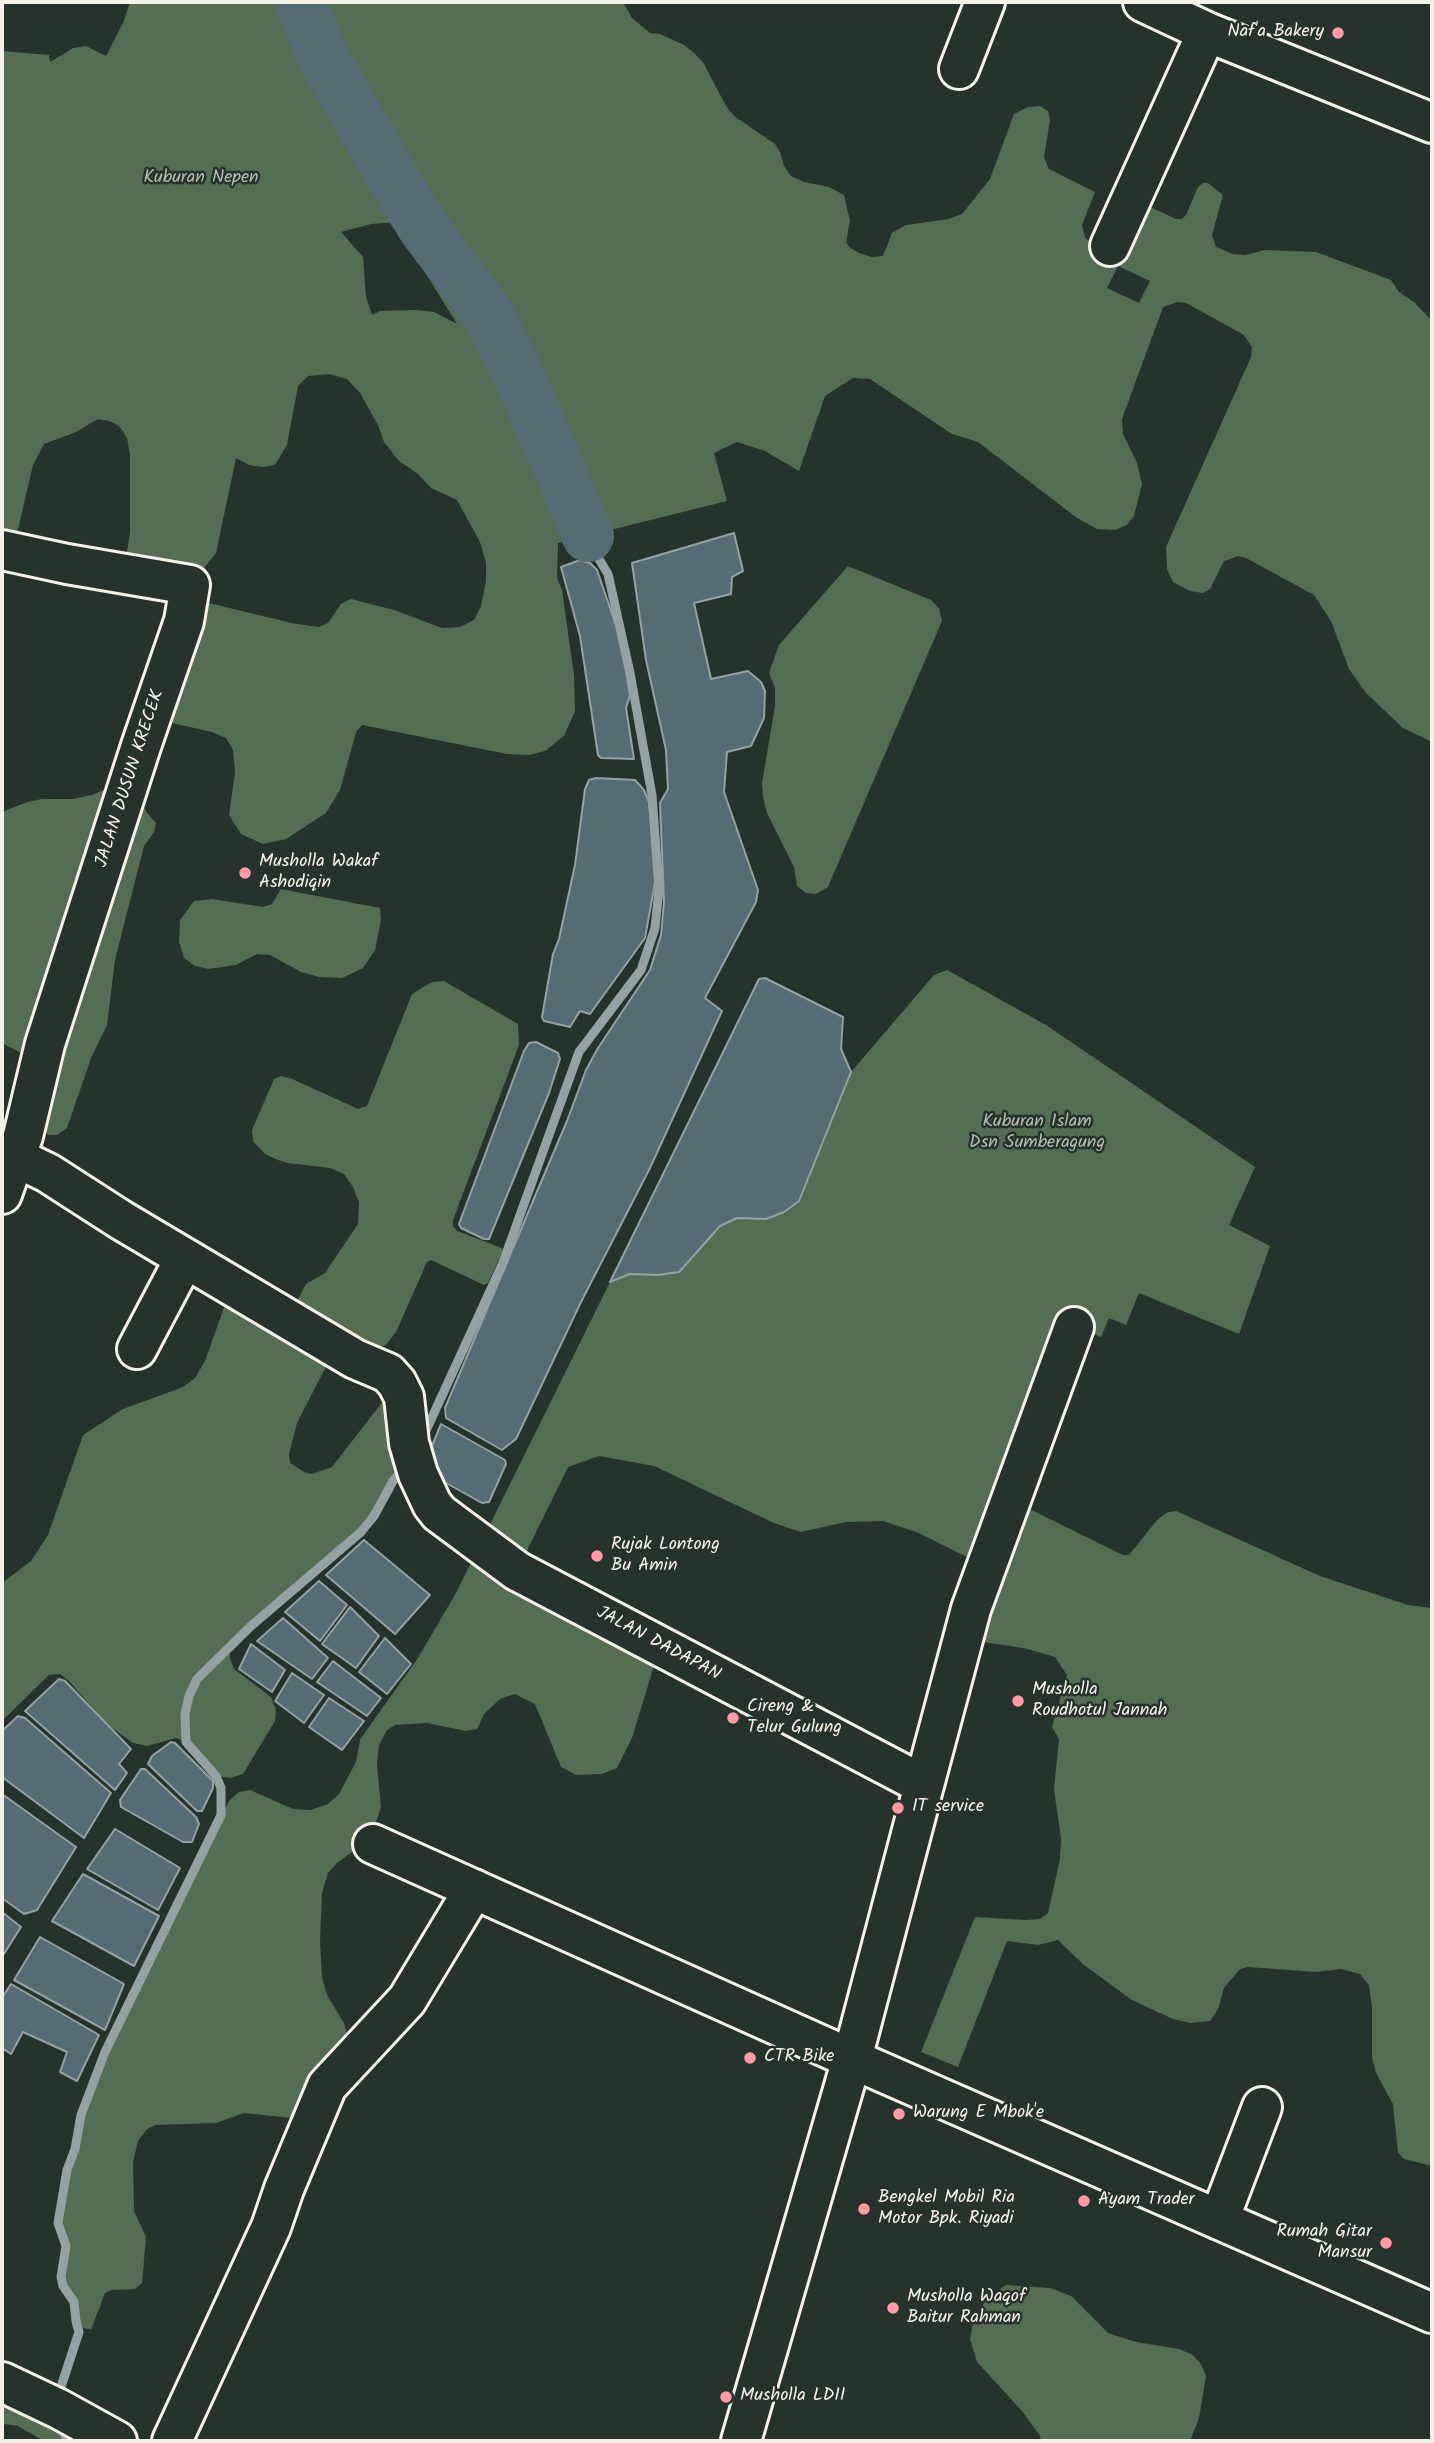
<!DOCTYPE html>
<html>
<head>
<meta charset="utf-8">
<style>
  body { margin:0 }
  #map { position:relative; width:1434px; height:2443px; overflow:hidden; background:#26332d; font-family:Kalam,sans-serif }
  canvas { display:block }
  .frame { position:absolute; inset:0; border:4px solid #f4f1e8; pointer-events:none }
</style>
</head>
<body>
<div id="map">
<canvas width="1434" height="2443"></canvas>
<div class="frame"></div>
</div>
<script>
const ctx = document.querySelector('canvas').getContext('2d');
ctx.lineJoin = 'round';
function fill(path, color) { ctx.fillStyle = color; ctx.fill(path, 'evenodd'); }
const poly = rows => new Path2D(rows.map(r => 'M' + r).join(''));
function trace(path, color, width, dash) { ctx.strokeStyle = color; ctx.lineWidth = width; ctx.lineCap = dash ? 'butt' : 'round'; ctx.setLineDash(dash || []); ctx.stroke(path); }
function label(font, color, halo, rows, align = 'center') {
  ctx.font = font + ' Kalam,sans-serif'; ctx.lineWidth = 5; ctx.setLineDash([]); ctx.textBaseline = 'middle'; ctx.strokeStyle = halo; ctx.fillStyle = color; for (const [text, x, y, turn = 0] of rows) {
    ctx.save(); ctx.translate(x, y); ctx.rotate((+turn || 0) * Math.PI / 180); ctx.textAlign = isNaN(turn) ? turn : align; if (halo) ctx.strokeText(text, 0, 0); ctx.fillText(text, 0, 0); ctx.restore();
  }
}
fill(poly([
  [130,2,623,2,632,18,650,33,660,34,684,45,694,53,703,62,726,106,734,116,775,144,780,152,784,166,791,176,804,182,829,187,844,195,850,221,846,242,849,247,859,253,872,257,883,256,892,233,906,225,949,219,962,214,990,179,1014,114,1028,107,1040,106,1048,111,1050,120,1044,157,1049,169,1095,192,1082,225,1085,237,1094,248,1131,198,1176,219,1182,219,1186,215,1198,187,1203,183,1208,183,1223,195,1212,235,1216,247,1233,254,1245,255,1265,250,1316,252,1391,280,1399,292,1414,302,1432,321,1432,742,1403,728,1366,693,1349,669,1331,621,1314,595,1246,558,1238,556,1224,561,1210,589,1203,593,1190,591,1173,582,1167,569,1166,547,1251,357,1252,347,1244,335,1186,303,1177,302,1163,307,1122,419,1123,434,1137,463,1142,484,1134,516,1127,525,1115,530,1097,529,1077,518,978,442,952,434,870,379,853,378,825,396,799,471,765,451,737,442,714,453,727,501,558,543,557,578,562,590,574,675,575,711,564,736,545,751,529,755,507,754,362,725,356,732,340,790,326,813,286,839,263,844,241,834,229,815,235,772,233,750,226,738,212,732,150,718,188,598,296,624,319,627,328,623,341,604,351,599,394,610,442,628,460,627,474,620,481,606,486,581,486,563,480,542,457,500,431,488,418,474,399,461,384,442,378,425,360,393,347,379,329,374,308,376,298,386,287,445,275,465,262,467,249,465,236,458,216,553,190,585,123,574,130,533,130,455,127,438,120,427,110,421,98,419,74,433,44,444,33,465,9,568,2,575,2,51,49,55,50,62,73,48,86,46,106,56,124,21],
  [400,222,400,232,457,324,434,312,417,310,380,311,372,315,366,297,363,257,341,232,371,224],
  [1118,266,1150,281,1139,303,1107,288],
  [848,566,931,600,939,608,942,621,828,887,816,894,806,893,797,886,794,867,767,813,763,797,762,783,775,706,775,688,769,673,779,645],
  [111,778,140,799,147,813,156,823,154,832,144,846,115,960,107,1025,91,1058,67,1128,57,1135,49,1135,35,1125,34,1060,2,1043,2,812,27,802,42,799,72,799,92,795,104,790],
  [281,889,380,908,381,920,375,950,363,968,342,978,319,977,301,972,270,955,257,954,236,965,209,969,195,966,184,958,179,942,180,920,194,901,212,899,263,907,272,904],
  [947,970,1046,1025,1255,1167,1229,1225,1270,1246,1239,1334,1139,1293,1126,1325,1109,1318,1101,1337,1074,1327,1011,1500,1123,1555,1129,1555,1158,1519,1168,1512,1176,1511,1320,1576,1408,1605,1432,1608,1432,2166,1404,2159,1398,2153,1393,2104,1376,2073,1372,2057,1372,2007,1369,1985,1360,1974,1341,1969,1316,1972,1248,1967,1240,1969,1224,1988,1218,2009,1210,2021,1190,2023,1173,2019,1132,2000,1084,1965,1058,1940,1038,1945,1007,1941,958,2067,921,2052,975,1917,1026,1920,1040,1919,1048,1913,1060,1859,1061,1839,1054,1789,1059,1739,1052,1727,1067,1675,1055,1657,1024,1648,976,1641,987,1567,919,1533,883,1521,846,1522,801,1532,774,1523,654,1466,599,1456,568,1467,517,1571,660,1646,632,1738,617,1768,601,1774,576,1775,561,1767,535,1704,515,1694,500,1699,484,1714,477,1729,466,1731,427,1723,395,1725,387,1730,379,1745,377,1765,381,1807,374,1828,368,1840,337,1863,328,1873,322,1893,320,1941,322,1977,327,1995,344,2023,349,2043,306,2116,292,2118,244,2113,216,2123,155,2125,146,2130,138,2141,133,2162,134,2211,146,2237,142,2283,135,2289,111,2290,105,2293,91,2330,78,2326,74,2302,63,2286,61,2277,66,2246,58,2223,67,2170,75,2149,81,2115,105,2052,229,1801,239,1792,250,1790,293,1809,311,1810,328,1804,339,1794,356,1762,360,1740,366,1731,418,1658,456,1593,610,1282,630,1274,658,1275,678,1272,720,1226,737,1218,766,1219,799,1201,851,1072,934,975],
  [444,981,518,1024,519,1045,453,1220,453,1226,457,1231,502,1248,502,1253,488,1283,484,1285,431,1260,427,1262,396,1332,386,1345,374,1350,336,1347,297,1423,289,1454,290,1463,304,1472,312,1474,332,1467,397,1383,406,1465,393,1481,374,1516,361,1532,274,1605,230,1647,230,1659,234,1669,271,1697,276,1710,275,1721,243,1774,231,1778,216,1776,186,1742,176,1738,147,1746,133,1743,107,1724,68,1680,60,1674,49,1675,2,1721,2,1583,31,1561,48,1535,83,1435,123,1409,183,1387,195,1378,205,1361,232,1285,288,1318,306,1284,325,1273,358,1224,359,1202,353,1187,344,1174,330,1168,288,1163,278,1160,265,1154,253,1141,252,1130,274,1079,281,1076,290,1078,358,1109,367,1106,412,994,432,982],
  [1006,2285,1050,2288,1071,2296,1108,2333,1136,2342,1179,2349,1193,2355,1201,2364,1206,2376,1199,2418,1190,2441,1041,2441,1040,2436,1022,2411,977,2362,970,2339,974,2317,988,2298],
  [2,2407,10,2408,74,2441,44,2441,18,2426,5,2424,2,2426]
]), '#556d52');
const water = poly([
  [734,533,743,571,732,577,731,594,694,603,711,679,748,671,761,682,765,691,764,718,751,746,727,752,724,792,758,890,756,902,705,998,722,1011,649,1170,581,1302,516,1439,502,1450,446,1418,445,1408,567,1121,586,1070,598,1048,650,970,661,935,664,902,660,803,668,789,666,750,646,660,632,563,734,533],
  [580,560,590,563,597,570,622,643,630,696,626,708,634,759,601,758,598,755,580,636,561,567,580,560],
  [596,778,635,780,644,790,649,802,656,877,645,938,590,1014,580,1011,570,1027,544,1021,542,1017,553,954,559,939,575,865,585,789,589,780,596,778],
  [765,978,843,1017,841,1049,851,1072,799,1201,784,1212,766,1219,737,1218,720,1226,679,1272,658,1275,630,1274,610,1282,759,979,765,978],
  [536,1042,558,1053,560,1059,549,1093,489,1239,484,1239,461,1228,459,1224,524,1051,529,1043,536,1042],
  [441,1424,505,1460,506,1464,489,1502,482,1503,428,1473,424,1465,441,1424],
  [364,1540,430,1595,395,1634,326,1575,364,1540],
  [319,1581,347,1605,320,1641,285,1612,319,1581],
  [350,1607,379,1636,356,1668,322,1644,350,1607],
  [283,1618,328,1658,312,1679,257,1641,283,1618],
  [385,1638,411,1664,387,1694,359,1672,385,1638],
  [251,1644,285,1670,272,1692,239,1669,251,1644],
  [333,1661,381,1698,367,1716,317,1682,333,1661],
  [292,1673,324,1695,304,1723,275,1701,292,1673],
  [59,1679,65,1681,131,1749,119,1764,127,1773,115,1790,25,1711,59,1679],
  [329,1698,364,1721,342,1750,309,1727,329,1698],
  [18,1716,25,1718,111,1793,84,1838,2,1777,2,1731,18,1716],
  [171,1742,175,1743,213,1781,213,1788,202,1811,197,1811,148,1764,152,1756,171,1742],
  [141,1769,145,1769,196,1817,199,1824,192,1842,183,1842,121,1807,120,1800,141,1769],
  [2,1794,76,1847,37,1910,24,1914,2,1898,2,1794],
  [115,1829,180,1868,158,1910,87,1869,115,1829],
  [83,1874,159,1916,134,1966,52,1921,83,1874],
  [2,1912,21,1927,2,1957,2,1912],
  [40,1937,124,1984,105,2030,14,1980,40,1937],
  [11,1984,99,2035,77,2081,60,2072,67,2052,23,2032,11,2054,2,2048,2,1998,11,1984]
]);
fill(water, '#566b74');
trace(water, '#95a1a2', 2);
trace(poly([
  [423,1437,502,1265,579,1052,641,970,655,928,659,889,652,795,630,673,608,574,596,554,588,536],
  [58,2396,79,2332,76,2321,74,2302,63,2286,61,2277,66,2246,58,2223,67,2170,75,2149,81,2115,105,2052,221,1815,221,1788,216,1776,186,1742,185,1714,189,1696,197,1679,251,1626,361,1532,374,1516,393,1481,405,1467],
  [60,2425,66,2437,74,2441]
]), '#95a1a2', 9);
trace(poly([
  [301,2,320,51,391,175,424,228,489,315,517,371,588,536]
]), '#566b74', 52);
const minor = poly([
  [1143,2,1207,32,1432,123],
  [959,69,985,2],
  [1110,246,1207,32],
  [2,550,67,564,190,585,184,621,141,746,45,1044,23,1136,15,1157],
  [2,1194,15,1157,48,1173,121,1220,355,1359,388,1373,397,1383,404,1397,409,1443,418,1474,432,1504,439,1513,517,1571,924,1785,852,2059,741,2441],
  [137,1349,185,1258],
  [924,1785,971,1609,1074,1327],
  [373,1844,852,2059,1432,2313],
  [1219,2220,1262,2107],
  [2,2382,59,2409,117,2441],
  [172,2441,271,2227,284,2189,327,2086,407,2000,474,1889]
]);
trace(minor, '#f4f1e8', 44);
trace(minor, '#26332d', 38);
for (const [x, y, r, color] of [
  [1338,33,7,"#ff9aa2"],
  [245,873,7,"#ff9aa2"],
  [597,1556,7,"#ff9aa2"],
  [1018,1701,7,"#ff9aa2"],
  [733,1718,7,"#ff9aa2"],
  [898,1808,7,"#ff9aa2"],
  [750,2058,7,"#ff9aa2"],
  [899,2114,7,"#ff9aa2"],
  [1084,2201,7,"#ff9aa2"],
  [864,2209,7,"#ff9aa2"],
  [1386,2243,7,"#ff9aa2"],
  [893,2308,7,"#ff9aa2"],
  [726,2397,7,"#ff9aa2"]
]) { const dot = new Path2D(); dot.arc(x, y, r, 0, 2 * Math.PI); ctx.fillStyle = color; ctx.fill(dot); trace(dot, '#26332d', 2.5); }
label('18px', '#f4f1e8', '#26332d', [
  ["Naf'a Bakery",1324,33,"right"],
  ["Musholla Wakaf",259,863],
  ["Ashodiqin",259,884],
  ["Rujak Lontong",611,1546],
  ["Bu Amin",611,1567],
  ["Musholla",1032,1691],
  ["Roudhotul Jannah",1032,1712],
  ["Cireng &",747,1708],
  ["Telur Gulung",747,1729],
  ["IT service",912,1808],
  ["CTR Bike",764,2058],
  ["Warung E Mbok'e",913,2114],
  ["Bengkel Mobil Ria",878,2199],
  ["Motor Bpk. Riyadi",878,2220],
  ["Ayam Trader",1098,2201],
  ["Rumah Gitar",1372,2233,"right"],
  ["Mansur",1372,2254,"right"],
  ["Musholla Waqof",907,2298],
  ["Baitur Rahman",907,2319],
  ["Musholla LDII",740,2397]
], 'left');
label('18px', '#b4bcac', '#26332d', [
  ["Kuburan Nepen",201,179],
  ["Kuburan Islam",1037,1123],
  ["Dsn Sumberagung",1037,1144]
]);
label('18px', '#f4f1e8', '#26332d', [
  ["JALAN DUSUN KRECEK",131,779,-72],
  ["JALAN DADAPAN",658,1645,28]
]);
</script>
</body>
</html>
